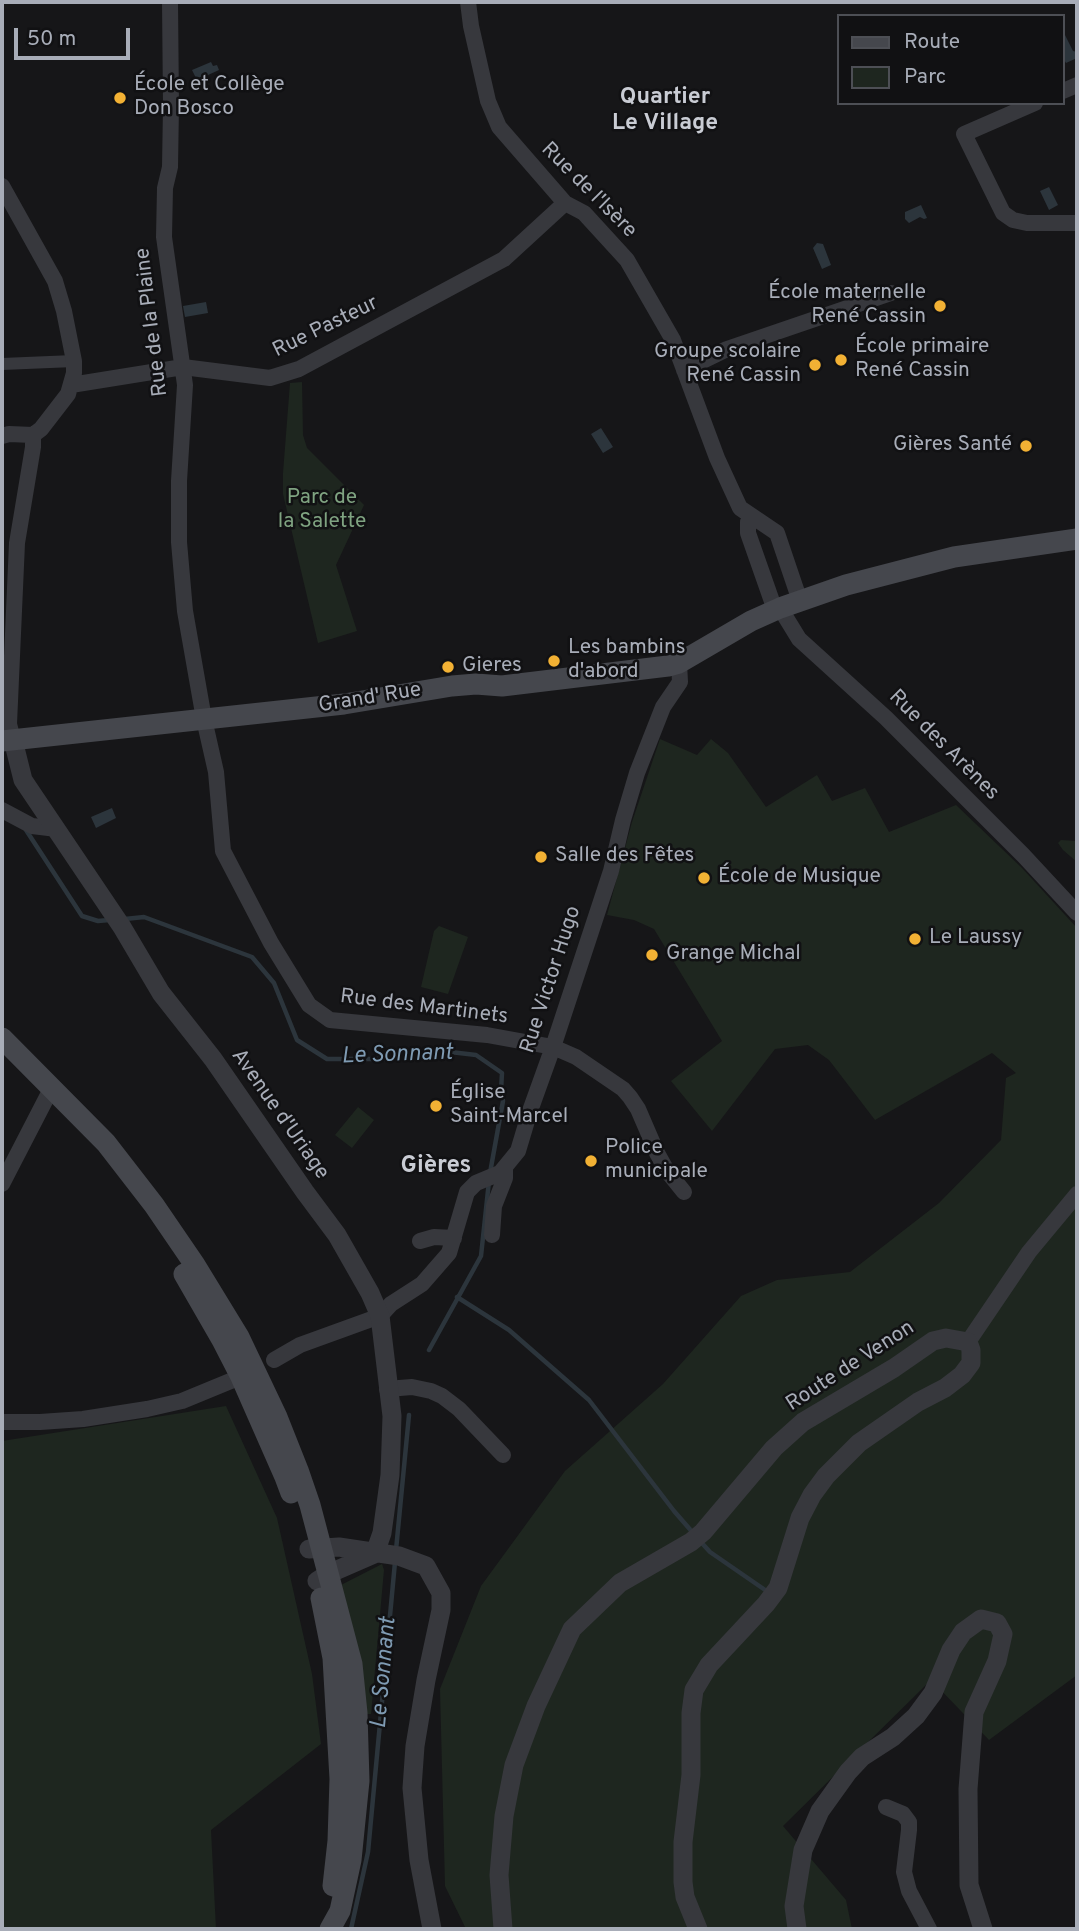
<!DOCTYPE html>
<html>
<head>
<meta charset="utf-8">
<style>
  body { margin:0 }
  #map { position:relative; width:1079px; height:1931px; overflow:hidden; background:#161618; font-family:Overpass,sans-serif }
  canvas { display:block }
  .frame { position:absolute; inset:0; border:4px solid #a8adb8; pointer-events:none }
  .legend { position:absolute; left:837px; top:14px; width:228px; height:91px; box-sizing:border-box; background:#111113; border:2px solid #4d4f55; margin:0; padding:9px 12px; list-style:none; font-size:21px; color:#a8adb8 }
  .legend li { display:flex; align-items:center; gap:14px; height:35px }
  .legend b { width:35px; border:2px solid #4d4f55 }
  .scale { position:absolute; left:14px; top:28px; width:116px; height:32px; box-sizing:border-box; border:4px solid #a8adb8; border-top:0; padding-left:9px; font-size:21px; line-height:24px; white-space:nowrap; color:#a8adb8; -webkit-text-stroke:5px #111113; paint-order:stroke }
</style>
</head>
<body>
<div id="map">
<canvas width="1079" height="1931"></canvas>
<div class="frame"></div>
<ul class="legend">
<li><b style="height:9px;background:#45474d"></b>Route</li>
<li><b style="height:19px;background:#1e261f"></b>Parc</li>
</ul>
<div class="scale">50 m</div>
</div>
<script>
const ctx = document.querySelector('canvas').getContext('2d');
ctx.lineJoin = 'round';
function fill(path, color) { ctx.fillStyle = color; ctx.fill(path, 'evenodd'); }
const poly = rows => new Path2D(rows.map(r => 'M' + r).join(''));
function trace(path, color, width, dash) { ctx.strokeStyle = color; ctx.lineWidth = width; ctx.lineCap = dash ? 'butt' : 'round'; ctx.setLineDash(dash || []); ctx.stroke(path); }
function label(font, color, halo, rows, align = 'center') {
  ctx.font = font + ' Overpass,sans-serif'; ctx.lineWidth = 5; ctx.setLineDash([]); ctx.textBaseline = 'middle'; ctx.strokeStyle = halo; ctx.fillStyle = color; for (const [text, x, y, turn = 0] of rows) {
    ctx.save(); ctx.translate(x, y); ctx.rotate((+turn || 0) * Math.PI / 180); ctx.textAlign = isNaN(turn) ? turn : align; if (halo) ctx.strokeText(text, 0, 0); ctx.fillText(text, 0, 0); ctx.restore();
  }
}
fill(poly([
  [302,382,303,435,307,448,364,505,336,565,357,631,318,643,283,494,283,473,290,383],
  [660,739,697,755,711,739,728,753,766,807,817,775,832,801,865,788,889,832,956,805,1022,868,1077,928,1077,1675,989,1740,931,1680,783,1826,846,1900,852,1929,466,1929,445,1886,440,1689,481,1586,565,1471,663,1384,741,1296,777,1280,850,1272,939,1203,1001,1140,1006,1078,1016,1073,992,1053,875,1120,829,1060,808,1045,775,1049,712,1131,671,1081,722,1041,654,929,634,920,607,915,632,822],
  [1061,840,1077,841,1077,862,1063,850,1058,843],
  [439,926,468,937,448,994,421,987,434,931],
  [358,1107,374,1120,352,1148,335,1135],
  [226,1406,277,1518,312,1674,321,1744,211,1830,216,1929,2,1929,2,1441],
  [382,1564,384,1570,371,1714,365,1714,339,1586]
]), '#1e261f');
fill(poly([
  [1065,35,1073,51,1077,52,1077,58,1066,63,1063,58,1063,37],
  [211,62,213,66,217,65,219,70,197,80,192,70],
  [1049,187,1058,205,1049,210,1040,191],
  [921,205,927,218,924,219,920,217,909,223,905,219,905,212],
  [817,243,823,244,831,265,822,269,813,248],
  [206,302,208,313,185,317,183,306],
  [601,428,613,447,603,453,591,434],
  [112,808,116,818,96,828,91,817]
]), '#2c353c');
trace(poly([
  [26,830,82,916,98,921,109,920],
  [125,919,144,917,252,957,274,983,297,1040,327,1059,388,1059,416,1057,442,1051,476,1055,502,1073,501,1091,503,1101,490,1173],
  [457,1297,509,1330,589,1400,674,1511,694,1534],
  [429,1350,481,1256,489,1181],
  [700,1541,710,1552,768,1592],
  [396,1550,409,1415],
  [351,1929,368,1852,395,1562]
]), '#2c353c', 4.5);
trace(poly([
  [2,364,74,361]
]), '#37383d', 12);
trace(poly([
  [170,2,171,106,170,167,165,188,164,237,185,385,179,481,179,542,185,611,204,719,216,772,223,851,271,943,309,1005,330,1020,487,1035,553,1047,576,1057,623,1089,630,1097,638,1109,657,1153,667,1171,684,1192],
  [468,2,471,26,488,101,499,127,565,203,584,213,627,260,673,340,717,458,740,508,777,533,800,601],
  [1063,91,1077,85],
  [1035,103,964,134,1003,213,1013,220,1027,223,1077,223],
  [2,186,55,281,64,311,74,361,74,373,68,394,41,429,33,435,33,447,17,543,9,724,13,740],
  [684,370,727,349,891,293],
  [71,385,183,367,270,378,299,369,504,259,565,203],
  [2,436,9,434,33,435],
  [752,516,748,522,748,533,775,610],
  [780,608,799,639,886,718,1023,855,1077,913],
  [2,810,32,826,57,829],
  [2,1184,48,1095],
  [492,1235,494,1206,505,1178,505,1167],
  [420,1241,434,1237,454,1238],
  [968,1342,1029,1252,1077,1194],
  [274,1360,300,1345,380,1316,391,1304,422,1284,449,1253,467,1192,476,1183,500,1173,518,1151,530,1111,553,1047,611,871,623,820,637,773,663,707,680,682,679,663],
  [387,1389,412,1387,431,1391,442,1396,459,1409,503,1455],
  [2,1422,40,1422,83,1419,147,1409,182,1401,250,1373],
  [886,1807,903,1814,909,1822,909,1830,904,1872,909,1891,929,1929]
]), '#37383d', 16);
trace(poly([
  [13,740,23,780,122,927,161,993,213,1059,305,1192,337,1235,370,1293,380,1316,392,1416,390,1475,382,1533,375,1553],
  [309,1549,339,1547,399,1556,426,1566,441,1593,441,1610,426,1680,415,1746,412,1788,419,1860,432,1929],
  [317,1581,328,1574,374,1554],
  [503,1929,499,1875,504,1816,514,1765,536,1706,572,1629,620,1583,691,1542,703,1532,774,1448,803,1422,894,1368,933,1341,946,1338,968,1342,971,1350,971,1363,962,1375,945,1388,918,1402,859,1443,826,1476,812,1495,800,1518,778,1588,766,1604,709,1665,694,1690,691,1713,691,1775,683,1842,683,1882,685,1897,698,1929],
  [797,1929,794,1906,803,1850,820,1811,848,1772,862,1757,893,1737,916,1716,933,1693,951,1650,963,1632,981,1619,997,1623,1003,1634,997,1661,974,1712,968,1789,969,1885,983,1929]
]), '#37383d', 19);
trace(poly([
  [2,741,344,704,452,686,476,684,502,686,668,666,679,663,751,621,780,608,846,585,954,557,1077,539],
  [2,1038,106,1143,154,1205,195,1265,239,1337,277,1417,298,1470,310,1505,352,1664,357,1713,359,1781,351,1860,340,1911,330,1929],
  [184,1274,222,1340,241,1377,285,1477,291,1493],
  [321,1598,333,1658,340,1779,338,1841,333,1886]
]), '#45474d', 21);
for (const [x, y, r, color] of [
  [120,98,7,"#f2b134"],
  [940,306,7,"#f2b134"],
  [841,360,7,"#f2b134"],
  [815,365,7,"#f2b134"],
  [1026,446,7,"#f2b134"],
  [554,661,7,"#f2b134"],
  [448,667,7,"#f2b134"],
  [541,857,7,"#f2b134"],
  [704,878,7,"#f2b134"],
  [915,939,7,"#f2b134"],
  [652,955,7,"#f2b134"],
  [436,1106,7,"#f2b134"],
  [591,1161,7,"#f2b134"]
]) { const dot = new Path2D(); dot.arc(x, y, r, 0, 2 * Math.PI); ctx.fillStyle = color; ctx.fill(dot); trace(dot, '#111113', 2.5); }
label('21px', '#a8adb8', '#111113', [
  ["École et Collège",134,86],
  ["Don Bosco",134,110],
  ["École maternelle",926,294,"right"],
  ["René Cassin",926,318,"right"],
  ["École primaire",855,348],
  ["René Cassin",855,372],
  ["Groupe scolaire",801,353,"right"],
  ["René Cassin",801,377,"right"],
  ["Gières Santé",1012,446,"right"],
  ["Les bambins",568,649],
  ["d'abord",568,673],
  ["Gieres",462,667],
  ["Salle des Fêtes",555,857],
  ["École de Musique",718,878],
  ["Le Laussy",929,939],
  ["Grange Michal",666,955],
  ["Église",450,1094],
  ["Saint-Marcel",450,1118],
  ["Police",605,1149],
  ["municipale",605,1173]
], 'left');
label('21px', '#a8adb8', '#111113', [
  ["Rue de l'Isère",588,191,45],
  ["Rue de la Plaine",153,322,-97],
  ["Rue Pasteur",326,328,-26],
  ["Grand' Rue",370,699,-9],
  ["Rue des Arènes",943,746,45],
  ["Rue Victor Hugo",552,980,-72],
  ["Rue des Martinets",424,1008,7],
  ["Avenue d'Uriage",279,1115,55],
  ["Route de Venon",851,1367,-33]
]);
label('21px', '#7fa381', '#111113', [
  ["Parc de",322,499],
  ["la Salette",322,523]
]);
label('bold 23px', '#c9ccd4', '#111113', [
  ["Quartier",665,98],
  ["Le Village",665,124]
]);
label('italic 23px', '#7f9bb3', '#111113', [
  ["Le Sonnant",397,1056,-2],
  ["Le Sonnant",385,1673,-85]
]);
label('bold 24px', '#c9ccd4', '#111113', [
  ["Gières",436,1167]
]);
</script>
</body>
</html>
